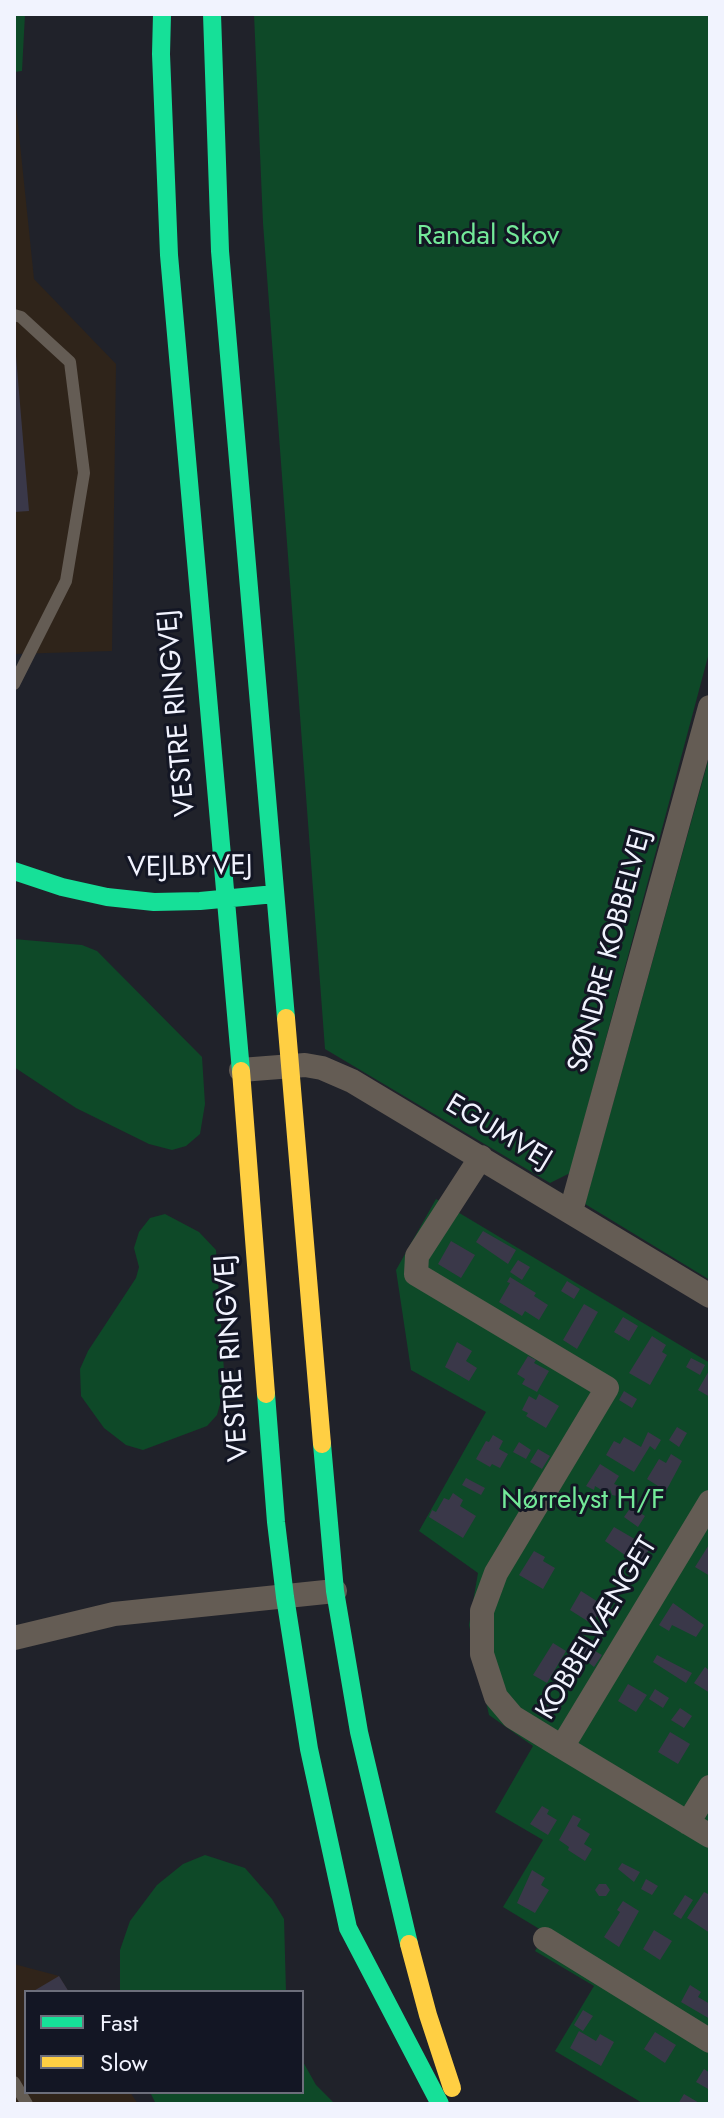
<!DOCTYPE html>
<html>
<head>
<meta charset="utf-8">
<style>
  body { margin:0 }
  #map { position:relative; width:724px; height:2118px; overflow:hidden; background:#20222a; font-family:Jost,sans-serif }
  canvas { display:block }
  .frame { position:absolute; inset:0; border:16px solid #f1f3fe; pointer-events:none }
  .legend { position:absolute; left:24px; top:1990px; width:280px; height:104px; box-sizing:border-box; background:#131624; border:2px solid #6c6e7b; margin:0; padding:10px 14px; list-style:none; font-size:24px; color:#f1f3fe }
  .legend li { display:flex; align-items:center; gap:16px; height:40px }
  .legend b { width:40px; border:2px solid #6c6e7b }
</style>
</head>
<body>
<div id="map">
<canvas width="724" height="2118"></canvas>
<div class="frame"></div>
<ul class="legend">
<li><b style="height:10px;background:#16e098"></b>Fast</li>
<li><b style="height:10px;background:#ffcf43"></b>Slow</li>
</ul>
</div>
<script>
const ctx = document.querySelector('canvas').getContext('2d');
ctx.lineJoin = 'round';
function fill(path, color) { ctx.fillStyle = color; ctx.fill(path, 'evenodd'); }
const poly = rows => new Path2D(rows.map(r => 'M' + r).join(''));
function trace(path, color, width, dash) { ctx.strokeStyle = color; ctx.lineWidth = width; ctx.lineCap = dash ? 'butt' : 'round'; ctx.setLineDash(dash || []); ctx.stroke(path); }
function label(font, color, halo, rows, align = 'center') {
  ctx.font = font + ' Jost,sans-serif'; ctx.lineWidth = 6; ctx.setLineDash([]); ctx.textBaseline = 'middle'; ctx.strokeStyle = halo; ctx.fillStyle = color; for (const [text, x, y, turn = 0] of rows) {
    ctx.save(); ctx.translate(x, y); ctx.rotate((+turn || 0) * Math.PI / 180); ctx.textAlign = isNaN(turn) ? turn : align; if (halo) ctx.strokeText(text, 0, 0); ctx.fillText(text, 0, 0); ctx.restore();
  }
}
fill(poly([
  [14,86,34,279,116,364,112,651,14,654]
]), '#2f241a');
fill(poly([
  [14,1964,59,1976,69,1992,26,1992,26,2092,130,2092,138,2104,14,2104]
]), '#30241a');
fill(poly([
  [14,14,25,14,22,71,14,72],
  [254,14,710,14,710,649,570,1173,550,1183,325,1049,263,223],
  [710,754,710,1280,585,1204],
  [14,939,82,945,97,951,202,1057,205,1104,200,1134,186,1146,172,1150,149,1144,76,1108,14,1067],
  [436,1199,710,1363,710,2104,644,2104,555,2051,594,1986,535,1951,546,1933,503,1907,543,1840,495,1812,533,1746,489,1715,469,1625,478,1573,419,1531,486,1412,411,1370,396,1270],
  [165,1214,199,1232,216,1250,225,1386,217,1415,207,1426,143,1450,126,1445,104,1428,81,1396,80,1369,88,1351,136,1278,139,1267,134,1248,139,1232,150,1218],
  [205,1855,245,1868,272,1899,284,1919,286,1992,120,1992,120,1950,130,1921,157,1885,183,1864],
  [302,2060,316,2085,335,2104,156,2104,150,2092,302,2092]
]), '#0e4928');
fill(poly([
  [14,356,16,356,29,511,14,512],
  [483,1231,516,1250,508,1264,476,1242],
  [451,1241,475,1255,461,1278,438,1264],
  [518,1260,530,1267,522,1280,510,1272],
  [510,1277,536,1293,534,1296,548,1305,539,1320,525,1311,522,1316,499,1302,510,1283,507,1282],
  [567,1281,580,1289,574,1299,561,1291],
  [584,1304,598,1312,577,1349,563,1340],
  [623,1317,638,1326,629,1341,614,1332],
  [652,1336,666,1345,662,1352,667,1355,650,1385,629,1373],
  [457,1342,472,1351,466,1361,477,1368,469,1381,445,1367],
  [528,1356,536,1360,534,1363,549,1371,537,1392,522,1384,525,1379,517,1374],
  [691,1358,705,1365,700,1375,686,1367],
  [710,1369,710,1397,698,1390],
  [624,1391,637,1399,632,1408,619,1400],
  [539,1394,559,1406,546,1428,526,1416,528,1413,522,1410,529,1396,536,1400],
  [677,1427,687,1433,679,1447,669,1440],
  [648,1432,661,1440,655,1450,650,1446,634,1472,606,1455,614,1441,620,1444,624,1437,641,1447],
  [493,1435,503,1441,499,1449,508,1454,500,1468,492,1464,490,1467,476,1459,486,1441,489,1442],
  [519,1442,531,1450,526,1459,513,1452],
  [538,1449,550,1456,542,1469,530,1462],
  [671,1454,682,1461,666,1491,647,1479,659,1459,666,1463],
  [600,1464,619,1476,614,1484,622,1487,622,1493,617,1496,612,1495,610,1489,608,1494,595,1486,594,1490,586,1486],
  [466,1478,485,1488,481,1495,462,1485],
  [453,1493,463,1500,460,1506,476,1516,463,1538,429,1517,432,1510,436,1512,444,1498,449,1500],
  [631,1507,645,1516,638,1527,624,1517],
  [614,1527,650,1548,639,1565,605,1541],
  [710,1543,710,1576,695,1567],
  [534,1551,545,1557,543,1561,555,1568,543,1589,519,1575],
  [581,1591,603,1605,592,1624,570,1610],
  [673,1603,704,1625,696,1637,672,1625,669,1631,659,1625],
  [553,1643,566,1651,547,1683,533,1675],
  [581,1643,602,1655,594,1667,575,1652],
  [657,1655,692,1673,686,1683,653,1662],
  [705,1667,710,1671,710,1693,694,1683],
  [628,1684,647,1695,636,1712,618,1701],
  [655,1689,669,1698,663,1708,649,1699],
  [680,1708,692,1716,684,1728,671,1720],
  [670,1732,690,1744,678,1764,658,1752],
  [542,1806,549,1810,547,1814,557,1820,548,1835,530,1824],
  [573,1815,581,1819,577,1826,590,1834,584,1844,592,1849,585,1861,568,1850,569,1847,559,1840],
  [622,1863,640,1872,634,1882,618,1869],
  [532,1870,545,1878,541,1885,549,1890,535,1913,517,1903],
  [646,1879,658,1886,652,1895,641,1889],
  [599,1884,606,1884,610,1890,606,1896,599,1896,595,1890],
  [704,1892,710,1895,710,1933,687,1918],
  [685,1895,693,1900,681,1919,673,1914],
  [623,1901,639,1911,619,1947,604,1937,620,1912,617,1910],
  [654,1930,672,1941,660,1960,643,1949],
  [59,1976,69,1992,32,1992],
  [690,1985,701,1992,698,1997,710,2004,710,2019,681,2002],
  [583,2010,593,2016,583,2031,574,2025],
  [579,2031,596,2041,600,2034,614,2042,601,2066,570,2048],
  [655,2032,676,2045,665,2063,644,2049],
  [704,2069,710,2073,710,2090,696,2082],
  [684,2094,701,2104,678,2104]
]), '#3a3849');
trace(poly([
  [14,315,21,317,70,362,84,473,66,581,14,684],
  [14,2082,27,2104]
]), '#645c54', 12);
trace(poly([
  [241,1070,305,1065,322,1068,352,1081,710,1296],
  [481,1157,417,1256,416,1274,607,1388,496,1573,482,1611,482,1654,496,1697,513,1717,562,1747],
  [571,1211,710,707],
  [710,1502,562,1747,710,1836],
  [14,1638,114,1614,335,1591],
  [688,1823,710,1787],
  [545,1939,710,2041]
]), '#645c54', 24);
trace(poly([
  [162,14,161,54,169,255,241,1071],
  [212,14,220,251,286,1018],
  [14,871,62,887,107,897,154,902,200,901,275,894],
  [266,1394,276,1522,285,1597,309,1749,348,1928,440,2104],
  [322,1444,335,1591,359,1732,409,1944]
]), '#16e098', 18);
trace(poly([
  [286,1018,322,1444],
  [241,1071,266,1394],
  [409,1944,428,2015,452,2088]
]), '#ffcf43', 18);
label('28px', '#73e999', '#131624', [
  ["Randal Skov",488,237],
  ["Nørrelyst H/F",583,1501]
]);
label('28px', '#f1f3fe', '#131624', [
  ["VESTRE RINGVEJ",178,713,-95],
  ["VEJLBYVEJ",190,868,-1],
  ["SØNDRE KOBBELVEJ",611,951,-75],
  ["EGUMVEJ",498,1133,31],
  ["VESTRE RINGVEJ",233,1358,-94],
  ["KOBBELVÆNGET",598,1629,-59]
]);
</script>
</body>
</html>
